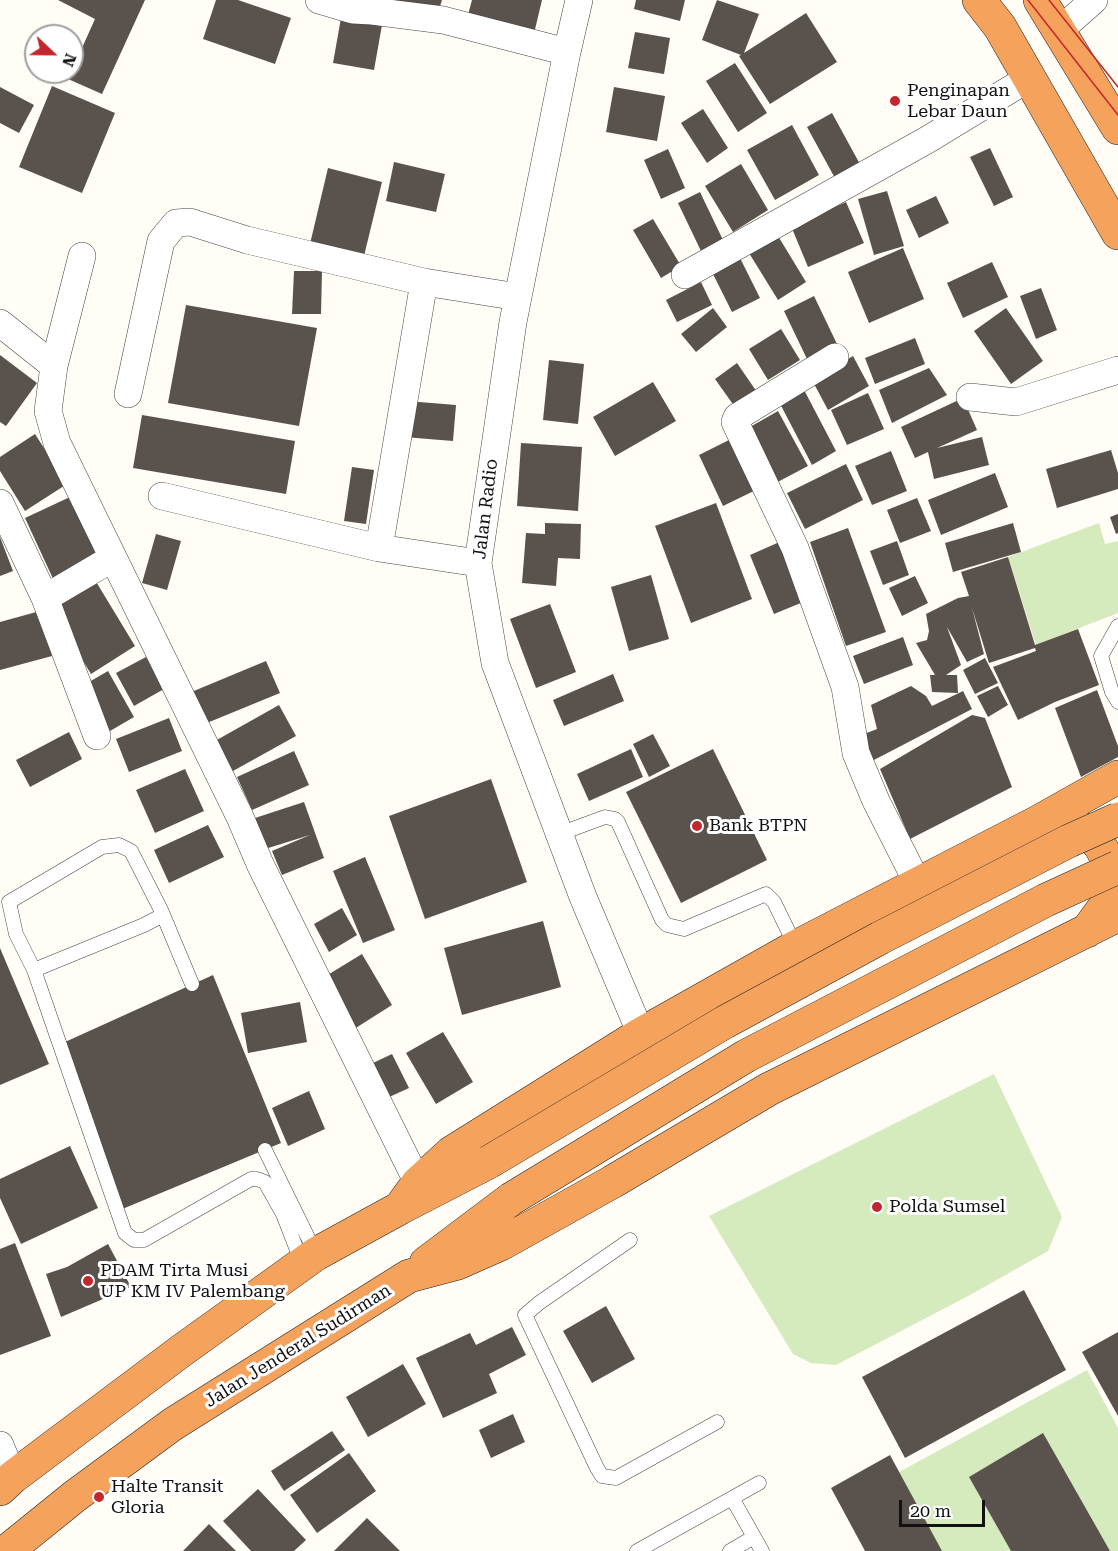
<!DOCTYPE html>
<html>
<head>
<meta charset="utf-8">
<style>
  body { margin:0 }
  #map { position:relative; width:1118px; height:1551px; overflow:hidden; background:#fffdf5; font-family:"Roboto Serif",serif }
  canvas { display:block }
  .north { position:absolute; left:24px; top:24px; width:60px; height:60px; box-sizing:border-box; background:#fff; border:2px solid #a0a0a0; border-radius:50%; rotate:112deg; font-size:16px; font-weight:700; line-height:24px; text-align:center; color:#111 }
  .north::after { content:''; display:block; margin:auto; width:21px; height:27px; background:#c4262e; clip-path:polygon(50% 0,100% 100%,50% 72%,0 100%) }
  .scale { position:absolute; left:899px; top:1500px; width:86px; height:27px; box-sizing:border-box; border:3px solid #111; border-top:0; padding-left:8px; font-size:18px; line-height:21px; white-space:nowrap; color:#111; -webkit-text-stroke:4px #fff; paint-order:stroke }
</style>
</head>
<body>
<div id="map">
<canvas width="1118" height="1551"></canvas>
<div class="north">N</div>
<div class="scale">20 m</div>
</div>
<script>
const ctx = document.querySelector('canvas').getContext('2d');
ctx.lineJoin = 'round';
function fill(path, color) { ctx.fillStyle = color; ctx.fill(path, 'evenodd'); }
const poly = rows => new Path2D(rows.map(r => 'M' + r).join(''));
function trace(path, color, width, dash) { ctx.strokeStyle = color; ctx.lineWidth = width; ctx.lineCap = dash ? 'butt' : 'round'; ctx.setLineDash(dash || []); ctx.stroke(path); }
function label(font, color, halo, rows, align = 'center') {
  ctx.font = font + ' "Roboto Serif",serif'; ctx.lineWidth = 6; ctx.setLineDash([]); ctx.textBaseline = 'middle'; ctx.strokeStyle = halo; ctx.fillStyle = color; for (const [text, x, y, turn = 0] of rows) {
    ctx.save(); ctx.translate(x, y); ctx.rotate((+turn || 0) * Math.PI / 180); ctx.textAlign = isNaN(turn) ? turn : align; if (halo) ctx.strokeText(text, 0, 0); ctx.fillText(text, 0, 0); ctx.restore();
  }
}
fill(poly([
  [1099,523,1105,544,1118,541,1118,613,1036,645,1008,557],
  [994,1074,1062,1217,1048,1251,970,1295,836,1365,811,1363,793,1354,709,1216],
  [1087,1370,1118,1428,1118,1551,941,1551,899,1472]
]), '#d5ebbd');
fill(poly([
  [58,0,145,0,102,94,68,79,95,19],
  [216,0,238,0,291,18,275,64,203,39],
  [387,0,442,0,434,25],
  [472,0,542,0,532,42,465,26],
  [636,0,685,0,680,21,634,9],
  [717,0,759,14,744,53,806,13,837,62,770,104,739,56,741,55,702,40],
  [341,18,382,25,374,70,333,63],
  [635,32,670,38,664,74,628,68],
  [735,63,767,113,738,132,706,81],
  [52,86,115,113,82,193,19,167],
  [0,87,34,105,19,133,0,123],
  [614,87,665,96,657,141,606,132],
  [703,109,728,148,707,163,681,123],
  [832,113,861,166,836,180,807,127],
  [792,125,819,175,775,200,747,150],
  [990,148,1013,197,994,206,970,157],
  [668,149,685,188,661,199,644,160],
  [394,162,445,174,436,212,386,201],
  [741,164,768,210,733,232,705,186],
  [328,168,382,182,364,256,310,244],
  [887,191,904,246,874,255,858,199],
  [700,192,723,240,701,251,678,203],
  [936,196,949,223,919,238,906,210],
  [846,202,864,243,808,267,791,226],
  [653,219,681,266,661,278,633,230],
  [778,236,806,282,778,300,749,253],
  [903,248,924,299,869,323,848,272],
  [740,258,760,298,732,312,712,272],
  [992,262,1008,297,963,318,947,283],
  [294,271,322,271,321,314,292,314],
  [701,282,712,305,677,322,666,300],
  [1041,288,1057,330,1036,339,1020,296],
  [814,296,837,344,807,359,784,311],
  [186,305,317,328,299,426,168,403],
  [713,308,727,327,696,352,681,334],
  [1006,308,1043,361,1011,384,974,331],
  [781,329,800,360,768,380,749,349],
  [915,338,925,364,875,384,865,358],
  [0,355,37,383,6,426,0,422],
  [853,356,869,386,828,410,812,380],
  [549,360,584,364,578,424,543,420],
  [737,363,759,395,737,410,715,379],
  [929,368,947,395,892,423,879,390],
  [653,382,676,421,615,456,593,417],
  [802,386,836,451,812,465,777,398],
  [868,393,884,429,847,445,831,410],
  [963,398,977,430,937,448,982,437,989,465,934,479,928,452,915,458,901,427],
  [407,401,456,405,453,441,404,437],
  [778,411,808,466,772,485,743,431],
  [142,415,295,441,286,494,133,468],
  [35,434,67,484,25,511,0,471,0,457],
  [735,437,760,488,723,506,699,455],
  [521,443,582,447,578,511,517,506],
  [1111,450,1118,473,1118,489,1057,508,1046,469],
  [891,451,907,491,872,505,855,466],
  [846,464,863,500,805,529,787,493],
  [352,467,374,470,366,524,344,521],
  [995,473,1008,507,941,535,928,500],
  [70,497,100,563,55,583,25,518],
  [917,498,931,531,900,543,887,510],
  [716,503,752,599,691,623,655,526],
  [1118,514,1118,533,1116,534,1110,517],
  [545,523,581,524,580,559,558,558,556,586,522,583,526,533,545,534],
  [1013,523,1021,552,953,572,945,543],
  [848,528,886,632,846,646,810,542],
  [156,534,181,541,167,590,142,583],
  [0,537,13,571,0,576],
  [784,540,808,600,774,614,750,555],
  [897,541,909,575,883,585,870,551],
  [1008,557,1035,645,1078,629,1099,685,1055,702,1018,720,993,667,1036,651,1035,648,989,663,972,608,984,654,967,662,947,627,961,665,946,675,957,675,958,693,932,692,930,675,935,675,916,643,927,640,929,631,926,614,958,598,969,596,961,572],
  [651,575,669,639,629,651,611,587],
  [915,576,928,603,902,616,889,588],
  [95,580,135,646,91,674,51,608],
  [550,604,576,672,536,688,510,619],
  [40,611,52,656,0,670,0,622],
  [903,637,913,665,864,684,853,656],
  [146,657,164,689,134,706,116,673],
  [985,658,998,683,975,694,963,670],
  [266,661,280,693,202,725,189,693],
  [108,671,134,717,110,731,84,685],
  [613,674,624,701,564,726,553,700],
  [911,686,926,696,932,706,963,691,972,709,872,761,859,736,877,729,871,705],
  [998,686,1008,705,988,717,977,696],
  [1097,690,1118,746,1118,757,1081,777,1055,708],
  [279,705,296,736,233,771,215,741],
  [972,715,985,718,1012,787,910,839,880,769],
  [169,718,182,751,129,772,116,739],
  [69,732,82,759,30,787,16,760],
  [653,734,670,766,649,777,633,744],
  [631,749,643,777,589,801,577,774],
  [713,749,767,860,681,903,626,792],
  [294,751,309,785,252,810,237,777],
  [185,769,204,811,155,833,136,790],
  [491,779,527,882,425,919,389,816],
  [304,802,324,858,282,875,272,851,310,835,265,849,255,818],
  [208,825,224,857,169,883,154,850],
  [365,857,395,930,363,943,333,871],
  [342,908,357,935,329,952,314,924],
  [543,921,561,987,462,1015,444,948],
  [0,948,49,1064,0,1085],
  [362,954,392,1005,351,1031,321,979],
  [213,975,281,1143,120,1210,65,1042],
  [300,1002,307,1042,248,1053,241,1013],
  [443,1032,473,1082,436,1104,406,1053],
  [392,1054,409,1088,387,1098,371,1064],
  [309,1091,325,1129,288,1146,272,1108],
  [70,1146,98,1208,21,1244,0,1198,0,1179],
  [15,1243,51,1336,0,1355,0,1249],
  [108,1244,131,1287,61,1317,46,1274,67,1267],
  [1024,1290,1066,1370,905,1458,862,1377],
  [606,1306,635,1359,592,1383,563,1331],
  [512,1327,526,1355,489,1374,497,1393,443,1418,416,1358,470,1333,476,1345],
  [1118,1332,1118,1416,1082,1352],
  [403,1364,426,1404,368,1437,346,1397],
  [513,1414,525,1442,491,1458,479,1430],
  [332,1431,345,1450,284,1491,271,1471],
  [1043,1433,1110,1551,1011,1551,969,1477],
  [349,1453,376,1491,317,1533,290,1495],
  [890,1455,942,1551,865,1551,831,1488],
  [258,1489,306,1540,294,1551,251,1551,223,1521],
  [367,1518,400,1551,334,1551],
  [209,1524,236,1551,183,1551]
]), '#5a524d');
const lane = poly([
  [1118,626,1101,656,1112,692,1118,702],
  [559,834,605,817,615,819,618,822,662,920,667,925,684,929,766,894,774,902,796,947],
  [34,970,144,925,163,915],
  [192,984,161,910,131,851,119,845,102,847,9,902,16,934,34,970,125,1233,134,1240,144,1240,251,1179,257,1179,265,1182,283,1214,302,1263],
  [265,1150,316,1254],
  [630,1240,539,1303,525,1315,597,1468,602,1476,616,1478,717,1422],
  [732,1498,762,1551],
  [637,1551,759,1483],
  [730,1551,754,1537]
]);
const street = poly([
  [319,0,353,10,372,11,443,20,567,52],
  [579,0,567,52,513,322,478,563,495,663,583,897,641,1034],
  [1059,31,1094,0],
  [82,256,54,366,48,411,57,443,240,817,260,864,418,1183],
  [685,275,927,140,1029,78],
  [0,323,54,366],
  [835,357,737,417,735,422,795,548,845,687,856,753,876,801,918,884],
  [128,394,161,241,176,223,190,222,247,240,424,282,518,297],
  [970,397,1016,402,1118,370],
  [162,496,379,548,478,563],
  [0,503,45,598,97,736],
  [379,548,424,282],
  [45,598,113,558],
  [0,1445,13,1477]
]);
const highway = poly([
  [979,0,1000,27,1118,233],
  [1040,0,1118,128],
  [1060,825,1082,829,1092,836,1101,847,1111,867,1114,880,1108,902,1087,931],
  [400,1208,418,1183,451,1153,641,1034,790,950,1038,822,1118,777],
  [426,1263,511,1199],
  [0,1489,13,1477,181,1351,316,1254,400,1208,489,1162],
  [7,1551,75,1496,173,1424,409,1276,458,1263,501,1244,612,1182,769,1089,1118,915]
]);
trace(lane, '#444', 15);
trace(street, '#444', 28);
trace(highway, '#222', 34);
trace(lane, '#fff', 14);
trace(street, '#fff', 27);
trace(highway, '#f5a25d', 33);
trace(poly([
  [1028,0,1118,115],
  [1049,0,1118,87]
]), '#c4262e', 1.5);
const highwayBridge = poly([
  [489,1162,725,1022,880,938,1069,841,1118,819],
  [511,1199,746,1056,1046,900,1118,867]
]);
trace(highwayBridge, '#222', 34, []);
trace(highwayBridge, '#f5a25d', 33);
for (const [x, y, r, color] of [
  [895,101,6,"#c4262e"],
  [697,826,6,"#c4262e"],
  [877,1207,6,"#c4262e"],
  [88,1281,6,"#c4262e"],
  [99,1497,6,"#c4262e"]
]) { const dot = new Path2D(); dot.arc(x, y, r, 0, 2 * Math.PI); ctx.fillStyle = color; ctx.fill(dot); trace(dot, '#fff', 2); }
label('18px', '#111', '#fff', [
  ["Penginapan",907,91],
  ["Lebar Daun",907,112],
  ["Bank BTPN",709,826],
  ["Polda Sumsel",889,1207],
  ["PDAM Tirta Musi",100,1271],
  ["UP KM IV Palembang",100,1292],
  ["Halte Transit",111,1487],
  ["Gloria",111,1508]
], 'left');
label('18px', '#111', '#fff', [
  ["Jalan Radio",486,509,-83],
  ["Jalan Jenderal Sudirman",298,1346,-32]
]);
</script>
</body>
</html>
